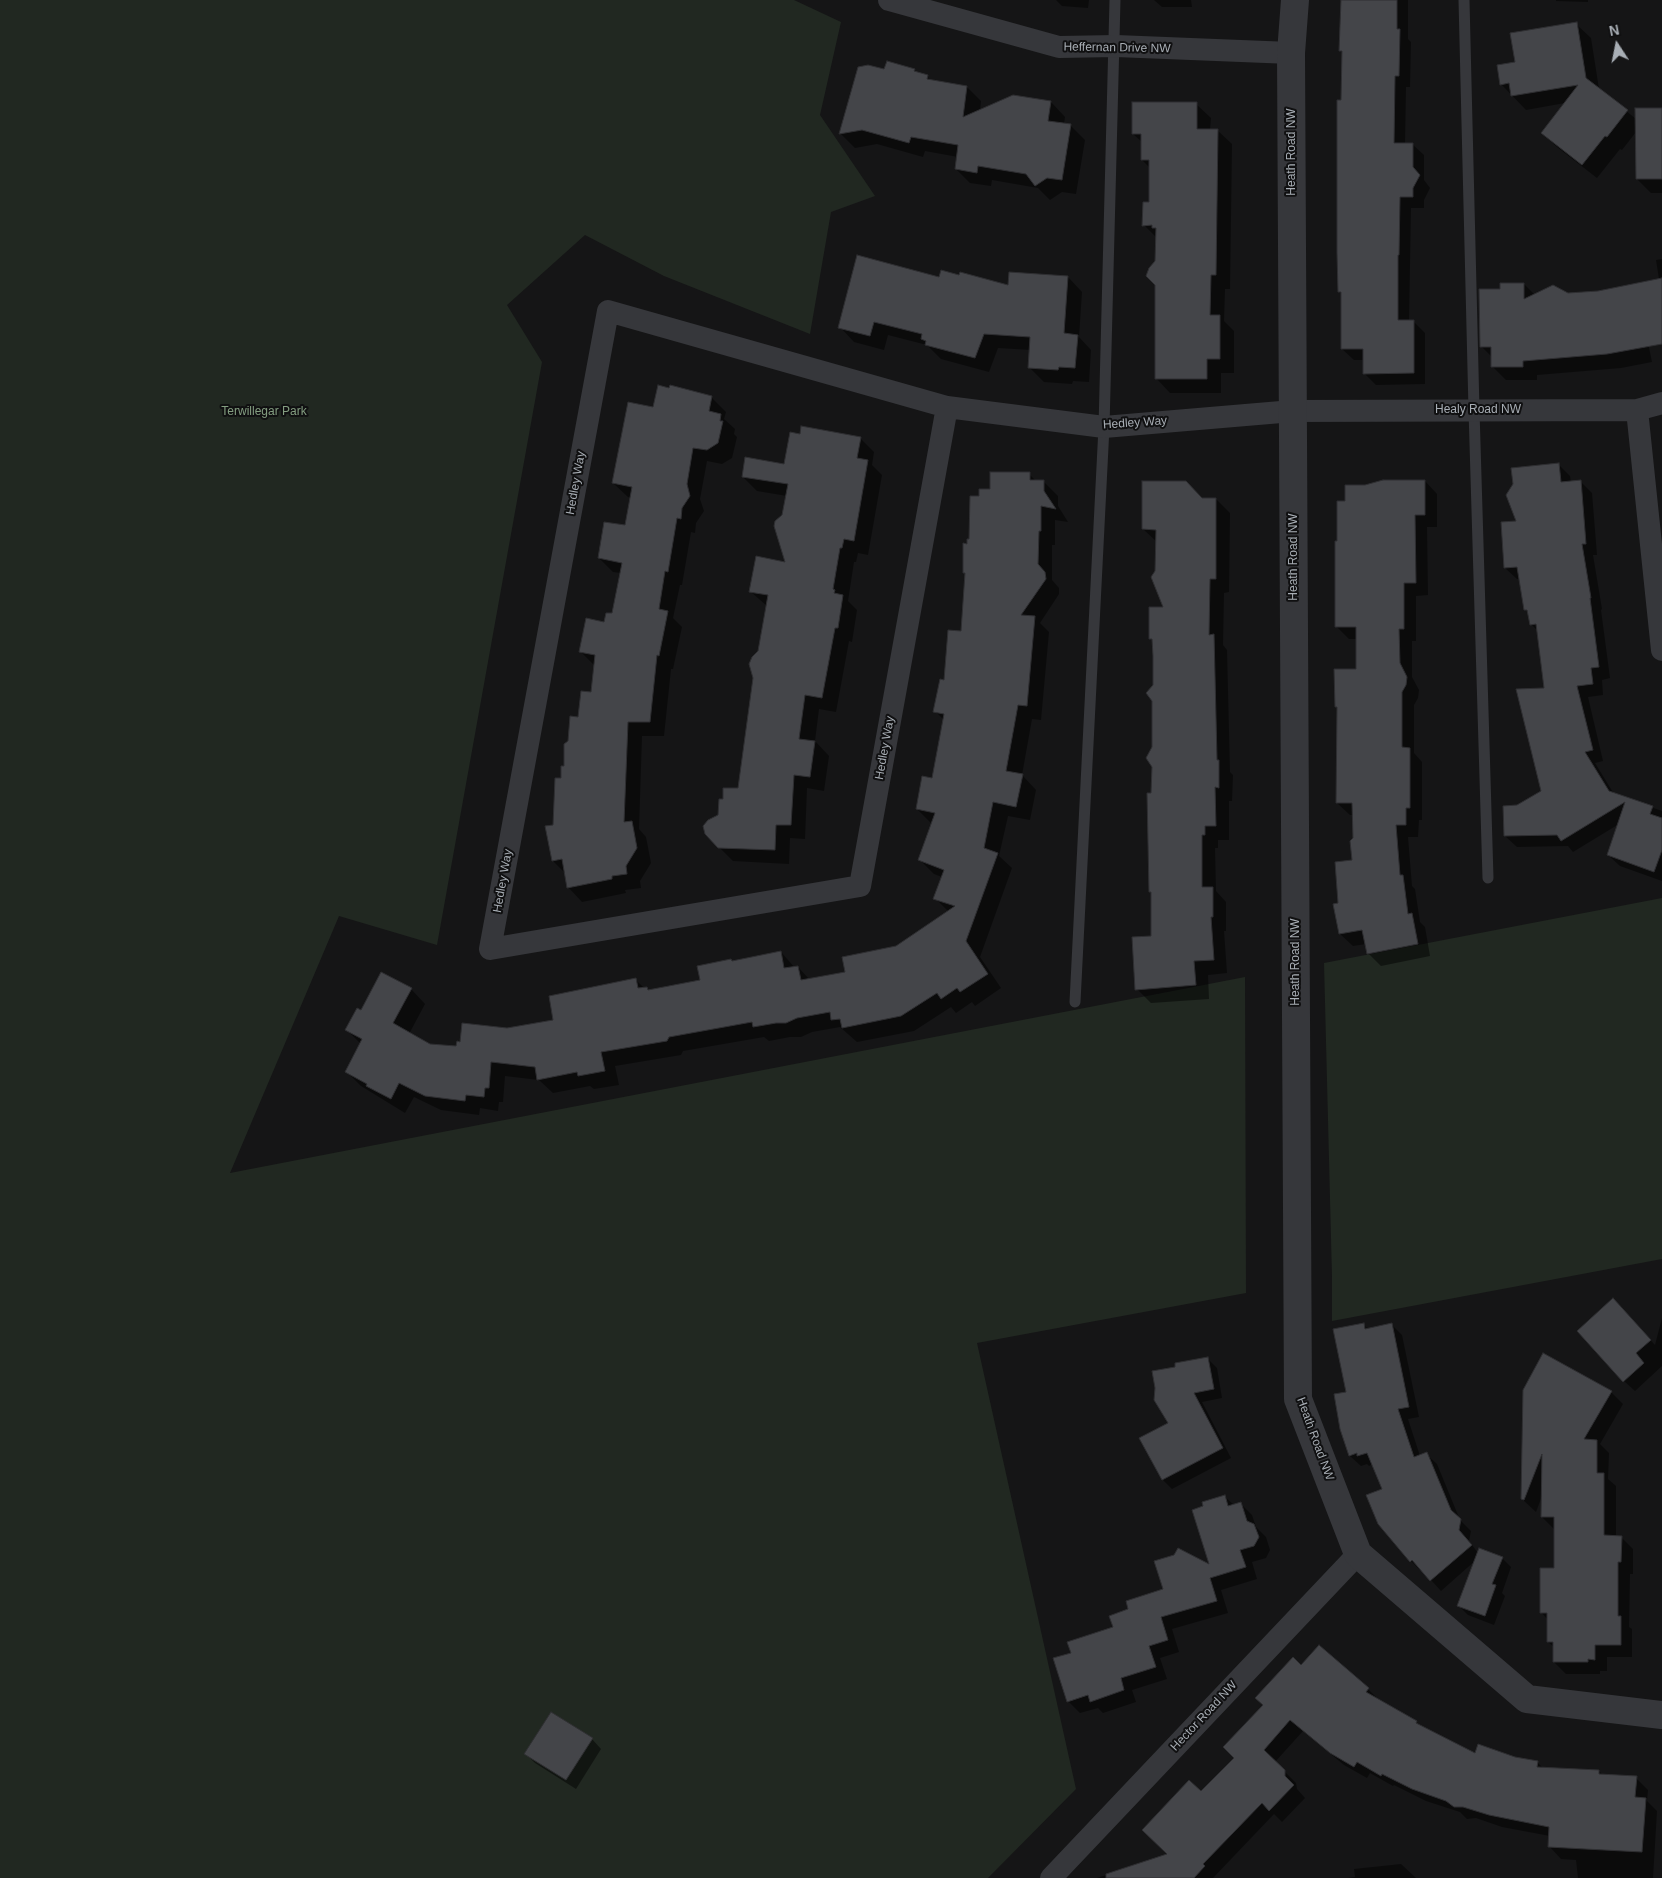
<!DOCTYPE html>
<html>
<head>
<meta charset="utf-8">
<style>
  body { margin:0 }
  #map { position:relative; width:1662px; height:1878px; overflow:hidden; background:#151516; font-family:Arial,sans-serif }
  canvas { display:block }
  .north { position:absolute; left:1592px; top:20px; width:50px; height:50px; -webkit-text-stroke:4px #101011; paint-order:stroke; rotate:349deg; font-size:14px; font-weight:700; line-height:20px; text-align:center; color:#a8aeb5 }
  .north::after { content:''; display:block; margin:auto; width:18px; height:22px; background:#a8aeb5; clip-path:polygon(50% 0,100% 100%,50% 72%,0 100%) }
</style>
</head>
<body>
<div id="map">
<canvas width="1662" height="1878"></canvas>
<div class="north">N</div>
</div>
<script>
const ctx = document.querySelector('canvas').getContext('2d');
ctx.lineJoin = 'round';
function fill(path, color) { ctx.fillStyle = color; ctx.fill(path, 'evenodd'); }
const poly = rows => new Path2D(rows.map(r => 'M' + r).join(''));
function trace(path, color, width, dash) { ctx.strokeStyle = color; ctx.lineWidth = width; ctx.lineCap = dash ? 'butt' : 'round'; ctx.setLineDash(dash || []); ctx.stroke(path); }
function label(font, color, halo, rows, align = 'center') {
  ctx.font = font + ' Arial,sans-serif'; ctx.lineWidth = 4; ctx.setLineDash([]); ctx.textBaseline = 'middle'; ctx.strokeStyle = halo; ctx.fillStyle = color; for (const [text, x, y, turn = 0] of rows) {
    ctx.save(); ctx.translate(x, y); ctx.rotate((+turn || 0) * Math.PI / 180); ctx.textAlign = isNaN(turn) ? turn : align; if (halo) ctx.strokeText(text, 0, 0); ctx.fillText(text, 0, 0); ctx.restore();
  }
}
fill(poly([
  [0,0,794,0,841,22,820,115,875,196,831,212,810,334,664,276,585,235,507,305,542,362,437,945,339,916,230,1173,1245,977,1246,1293,977,1343,1076,1789,988,1878,0,1878],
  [1662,898,1662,1259,1332,1321,1332,1277,1324,963]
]), '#212821');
fill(poly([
  [1056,0,1089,0,1088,8,1062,6],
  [1154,0,1191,0,1192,7,1162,7],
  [1342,0,1408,0,1408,39,1411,42,1410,87,1406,87,1405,144,1412,144,1424,155,1424,180,1430,188,1424,200,1424,208,1411,208,1409,321,1413,321,1425,333,1425,384,1376,385,1364,373,1364,360,1354,360,1342,349,1342,294,1339,292,1343,101,1343,53,1340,51],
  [1556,0,1588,0,1588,2,1556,1],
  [1576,24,1591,38,1599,89,1636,119,1662,109,1662,193,1651,193,1637,179,1636,132,1622,150,1620,149,1597,178,1557,147,1542,133,1565,103,1526,110,1501,84,1516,63],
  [859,68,885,70,914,70,919,74,927,76,932,82,967,87,981,101,980,111,1015,97,1051,102,1065,117,1064,124,1070,125,1085,140,1076,194,1062,192,1050,200,1038,188,992,180,991,186,970,183,956,169,958,157,925,151,923,157,877,144,855,148,841,134],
  [1196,104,1211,118,1210,130,1217,130,1232,144,1230,289,1225,289,1224,321,1234,331,1234,373,1221,373,1221,393,1170,393,1156,378,1157,238,1144,225,1150,203,1150,168,1142,160,1142,142,1133,134],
  [1662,259,1662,340,1648,343,1652,362,1621,368,1537,375,1537,380,1506,380,1492,366,1492,357,1481,346,1501,290,1524,284,1535,295,1598,292,1659,279,1656,260],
  [1068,277,1082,292,1079,337,1091,350,1089,382,1073,381,1072,384,1044,382,1029,367,1031,350,998,348,989,372,941,359,927,345,888,335,884,350,854,342,840,327,940,279,1009,287],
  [712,398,726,412,724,419,735,429,734,434,737,437,732,458,722,464,707,461,700,499,704,511,696,523,695,533,691,532,682,585,680,585,673,618,682,627,673,669,671,669,664,736,642,736,639,829,646,837,651,863,640,881,641,888,625,890,626,893,582,902,568,887,565,873,553,861,554,826,569,742,592,694,595,666,581,652,613,615,621,573,613,572,599,558,626,527,631,498,628,497,613,483,654,409],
  [860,438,874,452,872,465,882,475,868,555,858,553,856,562,854,562,848,601,857,610,852,642,849,641,836,712,819,709,815,741,829,756,824,791,807,788,805,839,790,838,789,864,733,861,719,847,719,816,724,800,739,790,754,678,767,606,751,592,787,563,783,516,787,496,757,491,743,477,785,465],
  [1559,465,1570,476,1571,483,1581,482,1592,493,1597,555,1593,555,1602,609,1601,610,1610,678,1602,680,1603,695,1588,697,1603,761,1595,763,1614,794,1662,811,1662,881,1620,866,1608,855,1619,824,1573,852,1568,846,1517,847,1505,836,1518,806,1542,791,1546,689,1538,631,1531,624,1529,613,1526,610,1520,579,1517,579,1505,568,1518,522],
  [1029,474,1037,482,1044,482,1058,496,1058,506,1068,522,1055,520,1055,545,1052,545,1052,580,1059,588,1059,594,1040,623,1049,632,1041,720,1032,719,1022,775,1036,790,1030,820,1008,816,999,856,1012,868,980,957,1001,988,975,1006,972,1002,956,1013,951,1007,914,1031,857,1042,840,1027,812,1032,801,1037,790,1037,769,1041,764,1037,683,1051,681,1055,615,1066,619,1085,594,1089,590,1086,553,1093,539,1080,505,1076,503,1102,499,1102,498,1111,480,1108,479,1115,441,1110,414,1097,405,1113,361,1086,347,1072,361,1044,347,1030,361,1011,411,989,425,1004,409,1034,430,1045,458,1048,507,1029,555,1021,636,980,644,988,647,988,650,991,702,981,732,962,781,952,795,968,798,967,810,980,846,973,897,947,949,912,935,898,942,877,934,874,920,860,931,823,917,809,933,780,944,720,935,711,962,633,966,574,964,572,968,545,980,498,991,491],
  [1425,481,1437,494,1437,527,1427,527,1428,595,1416,596,1416,641,1412,641,1412,677,1419,690,1418,698,1414,705,1414,753,1422,762,1422,820,1419,820,1418,837,1408,837,1412,886,1415,889,1420,922,1425,927,1430,956,1381,966,1368,953,1366,944,1353,946,1340,934,1339,904,1353,862,1355,839,1354,815,1350,815,1337,803,1358,670,1358,639,1349,639,1336,626,1347,502],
  [1216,499,1230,513,1229,592,1224,593,1223,645,1227,650,1230,772,1233,775,1232,801,1229,801,1229,840,1218,840,1218,848,1215,848,1216,891,1226,902,1226,931,1224,931,1227,973,1208,975,1209,999,1151,1003,1137,989,1152,937,1152,893,1150,891,1154,685,1154,642,1150,638,1165,609,1156,572,1157,542,1143,529],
  [1623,1311,1655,1345,1662,1318,1662,1366,1635,1391,1624,1381],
  [1363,1324,1369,1330,1392,1325,1402,1335,1419,1417,1408,1419,1420,1456,1426,1454,1437,1464,1460,1520,1471,1531,1469,1541,1478,1553,1502,1558,1511,1567,1502,1593,1505,1596,1494,1625,1468,1615,1459,1606,1476,1560,1441,1591,1422,1570,1421,1571,1411,1561,1373,1464,1369,1466,1367,1464,1361,1466,1350,1456,1347,1393],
  [1207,1358,1217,1368,1222,1398,1202,1402,1231,1458,1172,1489,1163,1480,1177,1368],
  [1525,1390,1611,1392,1623,1404,1600,1444,1609,1453,1608,1479,1616,1486,1616,1537,1621,1537,1633,1549,1633,1574,1630,1574,1629,1627,1632,1629,1632,1657,1607,1657,1607,1671,1600,1671,1600,1674,1566,1674,1554,1662,1554,1647,1548,1642,1548,1620,1541,1612,1555,1570,1554,1529,1542,1517,1542,1496,1536,1512,1522,1499],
  [1224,1496,1234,1505,1240,1503,1252,1515,1256,1527,1266,1537,1270,1550,1266,1558,1252,1562,1257,1579,1221,1590,1228,1613,1172,1629,1179,1652,1160,1658,1167,1679,1132,1690,1136,1702,1103,1713,1098,1708,1080,1713,1068,1701,1073,1654,1114,1628,1130,1610,1164,1590,1211,1567],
  [1301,1667,1368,1689,1380,1701,1420,1726,1476,1754,1515,1758,1537,1762,1543,1768,1599,1771,1603,1775,1636,1778,1648,1790,1647,1801,1657,1811,1653,1878,1578,1878,1576,1860,1561,1859,1550,1847,1550,1836,1502,1827,1476,1818,1467,1819,1460,1812,1426,1801,1394,1785,1393,1786,1370,1773,1367,1778,1344,1765,1303,1731,1275,1762,1296,1783,1297,1789,1305,1798,1282,1822,1274,1814,1213,1878,1097,1878,1169,1855,1201,1793,1236,1758],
  [592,1739,601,1749,576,1789,535,1763,526,1754],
  [1401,1864,1416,1878,1348,1878,1355,1877,1354,1869]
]), '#0007');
const building = poly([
  [1341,0,1397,0,1397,29,1400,29,1399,76,1395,76,1394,143,1413,143,1413,167,1420,175,1413,188,1413,197,1400,197,1399,255,1398,255,1398,320,1414,320,1414,373,1363,374,1363,349,1341,349,1341,292,1338,292,1337,253,1337,100,1341,100,1342,51,1339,51,1341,0],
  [1577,22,1586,78,1628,110,1607,137,1605,136,1582,165,1541,133,1578,85,1511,96,1509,83,1500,85,1497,65,1515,62,1510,33,1577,22],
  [887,61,915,69,914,71,928,75,927,79,967,86,963,117,1013,95,1051,101,1048,121,1071,124,1062,180,1047,178,1035,186,1026,174,978,166,977,173,955,169,958,145,911,137,909,143,862,130,839,134,858,67,868,65,884,69,887,61],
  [1132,102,1197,102,1197,129,1218,129,1216,275,1211,275,1210,315,1220,315,1220,359,1207,359,1207,379,1155,379,1155,285,1146,276,1149,268,1155,261,1156,228,1152,228,1152,225,1142,226,1143,202,1149,202,1149,160,1141,160,1141,134,1132,134,1132,102],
  [1635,108,1662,108,1662,179,1636,179,1635,108],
  [857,255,939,277,941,270,959,275,960,272,1008,285,1009,272,1068,276,1064,333,1078,335,1075,368,1059,367,1058,370,1028,368,1030,337,984,334,975,358,925,345,926,341,921,339,922,334,874,322,870,336,838,328,857,255],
  [1662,278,1662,344,1607,354,1523,361,1523,367,1491,367,1491,347,1480,347,1479,289,1500,289,1500,283,1524,283,1524,299,1553,285,1568,293,1598,291,1662,278],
  [658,385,669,388,670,385,712,396,709,411,721,414,720,421,723,421,718,443,707,450,693,448,687,484,690,496,682,508,681,519,677,518,668,572,665,571,659,609,668,611,659,656,657,655,650,722,628,722,624,822,632,821,637,848,626,866,627,874,612,876,612,879,567,888,562,859,552,861,545,826,553,825,555,778,561,778,561,766,564,766,564,744,568,741,570,716,578,717,581,691,591,692,595,655,579,652,586,618,604,622,606,613,612,613,622,563,598,558,604,522,625,525,632,487,612,483,628,402,653,407,658,385],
  [801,426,861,437,857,458,868,460,854,541,844,539,842,548,840,548,833,589,835,590,834,593,843,595,838,628,835,628,822,698,805,695,799,739,815,741,810,777,794,775,791,825,776,825,775,850,718,848,705,834,703,826,708,820,718,815,719,799,723,799,723,788,738,788,753,678,749,664,752,657,758,651,768,595,749,592,756,556,785,562,774,526,775,521,782,515,788,484,742,477,745,457,784,464,790,432,800,434,801,426],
  [1559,463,1561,482,1581,480,1586,544,1582,544,1591,598,1590,598,1599,667,1591,668,1593,684,1577,686,1593,750,1585,752,1609,791,1653,806,1650,814,1662,818,1662,850,1654,872,1607,855,1625,802,1561,841,1557,835,1504,836,1503,806,1517,805,1541,791,1516,689,1544,688,1536,624,1530,625,1527,610,1524,610,1517,567,1504,568,1501,522,1516,521,1506,495,1513,484,1511,468,1559,463],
  [990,472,1030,472,1030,480,1044,480,1044,491,1056,509,1041,506,1041,531,1039,531,1038,564,1045,572,1046,579,1021,615,1035,616,1027,706,1018,705,1006,771,1023,774,1016,807,993,802,984,848,998,853,966,941,988,974,960,992,957,988,941,999,937,993,901,1016,842,1028,840,1019,831,1020,830,1012,797,1018,786,1023,776,1023,753,1027,752,1022,669,1037,667,1041,601,1052,605,1071,578,1076,577,1072,537,1080,535,1067,491,1062,489,1088,485,1088,484,1097,466,1095,465,1101,425,1096,399,1083,391,1099,366,1086,367,1084,345,1072,362,1039,345,1030,357,1008,361,1010,381,972,412,988,393,1023,430,1044,456,1046,457,1041,460,1042,462,1023,507,1028,553,1020,549,996,636,978,638,988,647,987,648,990,700,980,697,966,731,959,732,961,781,951,784,968,798,966,801,980,845,972,842,957,896,946,955,906,933,899,944,870,918,860,935,813,916,809,922,776,932,778,944,714,933,712,940,679,944,680,948,630,961,631,965,573,963,573,963,543,967,544,967,539,969,539,970,496,979,496,979,489,990,489,990,472],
  [1383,480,1425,480,1425,515,1415,515,1416,583,1404,583,1404,629,1399,629,1400,663,1407,677,1406,685,1402,692,1402,747,1410,748,1410,808,1406,808,1406,825,1396,825,1400,875,1403,875,1408,914,1412,913,1418,944,1367,954,1362,930,1339,934,1333,904,1338,903,1335,862,1352,860,1350,841,1353,838,1352,803,1336,803,1337,707,1335,707,1334,669,1356,669,1356,627,1335,627,1335,541,1337,541,1337,501,1345,501,1345,485,1365,485,1383,480],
  [1142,481,1186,481,1202,498,1216,498,1216,579,1210,579,1209,635,1214,634,1217,760,1219,760,1219,788,1215,787,1216,826,1205,826,1205,835,1202,835,1202,887,1213,887,1213,917,1211,917,1214,960,1194,961,1196,985,1135,990,1132,937,1151,936,1151,892,1149,892,1147,793,1151,793,1152,767,1146,758,1152,747,1152,701,1146,693,1153,685,1153,656,1152,639,1149,639,1149,607,1163,607,1151,577,1155,571,1156,530,1142,529,1142,481],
  [1613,1298,1651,1340,1636,1353,1644,1363,1623,1382,1577,1331,1613,1298],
  [1364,1323,1365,1329,1392,1323,1409,1407,1398,1409,1414,1457,1427,1452,1451,1510,1461,1519,1459,1530,1472,1545,1430,1581,1412,1560,1410,1562,1378,1524,1366,1495,1382,1489,1367,1453,1357,1456,1357,1453,1349,1456,1340,1429,1334,1394,1346,1392,1333,1329,1364,1323],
  [1543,1353,1612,1391,1584,1439,1597,1440,1597,1473,1604,1473,1604,1535,1622,1536,1621,1562,1618,1562,1618,1616,1621,1616,1621,1645,1595,1645,1595,1660,1588,1659,1588,1662,1553,1662,1553,1642,1547,1642,1547,1613,1540,1613,1540,1568,1554,1568,1554,1517,1541,1517,1542,1454,1524,1500,1521,1499,1523,1390,1543,1353],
  [1208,1357,1214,1389,1194,1393,1223,1448,1162,1480,1139,1438,1168,1423,1154,1400,1155,1388,1152,1371,1175,1367,1175,1363,1208,1357],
  [1225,1495,1228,1506,1241,1502,1247,1521,1254,1524,1259,1537,1254,1546,1240,1550,1246,1567,1210,1578,1217,1601,1161,1617,1168,1640,1149,1646,1156,1667,1121,1678,1124,1690,1090,1702,1088,1695,1067,1702,1053,1658,1071,1653,1067,1642,1113,1627,1109,1616,1128,1609,1126,1601,1163,1589,1154,1561,1174,1555,1178,1548,1209,1564,1192,1510,1203,1506,1202,1502,1225,1495],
  [1479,1548,1503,1557,1492,1584,1496,1585,1485,1616,1457,1606,1479,1548],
  [1319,1645,1369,1688,1366,1692,1417,1721,1416,1723,1475,1753,1478,1744,1515,1757,1538,1761,1537,1767,1599,1770,1599,1774,1637,1776,1635,1797,1646,1798,1642,1852,1548,1847,1549,1827,1489,1815,1463,1807,1454,1807,1446,1801,1412,1789,1382,1774,1381,1776,1357,1762,1354,1767,1330,1753,1290,1720,1264,1750,1285,1770,1285,1776,1294,1785,1269,1811,1262,1803,1203,1864,1205,1866,1194,1878,1106,1878,1106,1874,1167,1854,1142,1830,1189,1780,1201,1791,1234,1758,1223,1747,1263,1705,1255,1698,1293,1657,1301,1665,1319,1645],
  [551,1712,593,1738,566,1780,524,1754,551,1712]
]);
fill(building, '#444549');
trace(building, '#2f2f32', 1);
trace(poly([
  [1464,0,1474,410,1488,878],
  [1075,1002,1104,427,1115,0]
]), '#36373b', 11);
trace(poly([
  [889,0,1059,47,1116,46,1291,53],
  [947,407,860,886,490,949,608,311,947,407,1104,427,1293,411,1637,410,1662,403],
  [1637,410,1662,650],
  [1051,1878,1358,1554]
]), '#36373b', 22);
trace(poly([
  [1295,0,1291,53,1298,1399,1358,1554,1527,1699,1662,1715]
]), '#36373b', 28);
label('12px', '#a8aeb5', '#101011', [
  ["Heffernan Drive NW",1117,48,1],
  ["Heath Road NW",1292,152,-90],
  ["Healy Road NW",1478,410],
  ["Hedley Way",1135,423,-4],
  ["Hedley Way",576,483,-80],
  ["Heath Road NW",1294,557,-90],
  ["Hedley Way",885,748,-80],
  ["Hedley Way",503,881,-80],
  ["Heath Road NW",1296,962,-90],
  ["Heath Road NW",1315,1439,70],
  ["Hector Road NW",1204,1716,-47]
]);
label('12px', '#849e81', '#101011', [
  ["Terwillegar Park",264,412]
]);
</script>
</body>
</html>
